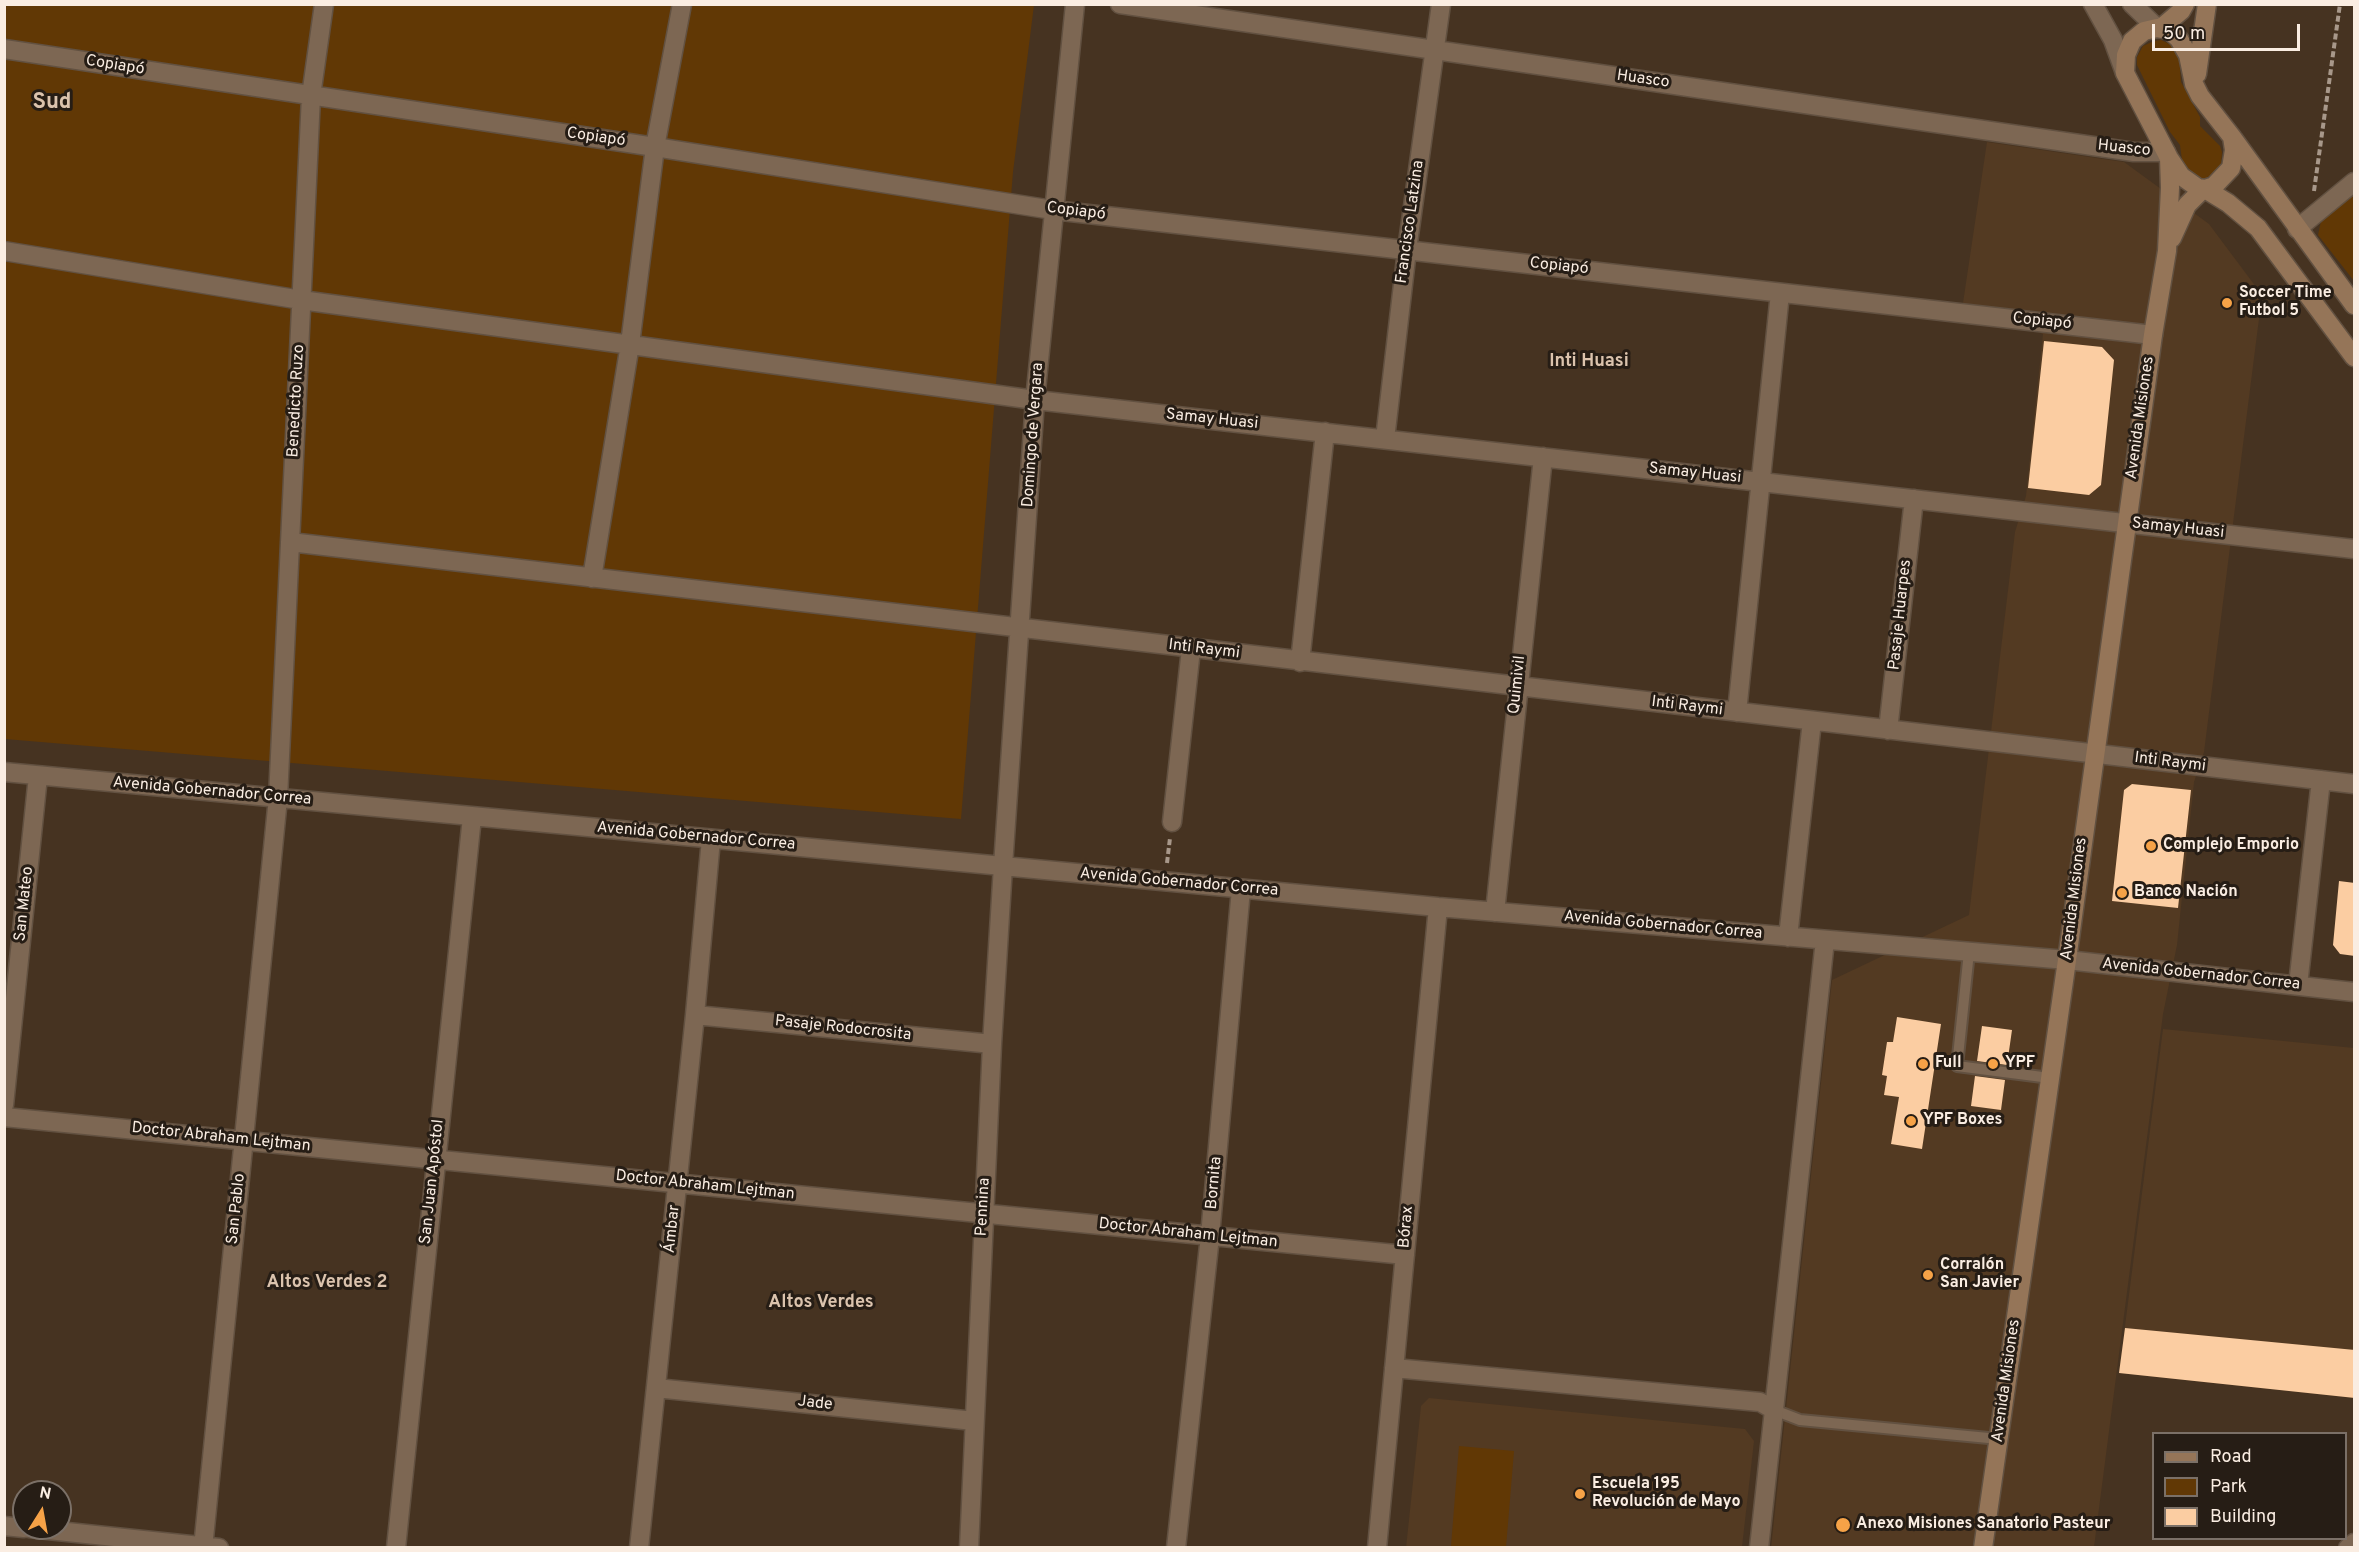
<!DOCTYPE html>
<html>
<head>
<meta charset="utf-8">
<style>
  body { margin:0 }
  #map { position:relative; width:2359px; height:1552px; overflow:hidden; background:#463321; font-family:Overpass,sans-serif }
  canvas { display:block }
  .frame { position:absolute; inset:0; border:6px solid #faede2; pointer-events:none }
  .legend { position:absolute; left:2152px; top:1432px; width:195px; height:108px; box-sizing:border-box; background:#261d15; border:2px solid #7b7067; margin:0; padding:8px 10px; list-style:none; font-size:18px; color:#faede2 }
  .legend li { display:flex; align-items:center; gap:12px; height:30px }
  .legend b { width:30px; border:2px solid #7b7067 }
  .north { position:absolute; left:12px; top:1480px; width:60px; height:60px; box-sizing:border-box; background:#261d15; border:2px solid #7b7067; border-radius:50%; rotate:11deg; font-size:16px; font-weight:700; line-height:24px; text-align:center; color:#faede2 }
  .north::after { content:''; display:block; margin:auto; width:21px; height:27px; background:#f6a247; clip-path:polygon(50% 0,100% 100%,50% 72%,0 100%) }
  .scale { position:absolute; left:2152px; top:24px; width:148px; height:27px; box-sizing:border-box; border:3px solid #faede2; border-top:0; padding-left:8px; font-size:18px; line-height:21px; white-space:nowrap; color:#faede2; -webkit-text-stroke:4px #261d15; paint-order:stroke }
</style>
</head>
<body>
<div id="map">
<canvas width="2359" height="1552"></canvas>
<div class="frame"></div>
<ul class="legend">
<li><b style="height:8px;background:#957558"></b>Road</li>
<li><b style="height:16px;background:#613805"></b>Park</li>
<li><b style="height:16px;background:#fbcda2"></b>Building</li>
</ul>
<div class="north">N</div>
<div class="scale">50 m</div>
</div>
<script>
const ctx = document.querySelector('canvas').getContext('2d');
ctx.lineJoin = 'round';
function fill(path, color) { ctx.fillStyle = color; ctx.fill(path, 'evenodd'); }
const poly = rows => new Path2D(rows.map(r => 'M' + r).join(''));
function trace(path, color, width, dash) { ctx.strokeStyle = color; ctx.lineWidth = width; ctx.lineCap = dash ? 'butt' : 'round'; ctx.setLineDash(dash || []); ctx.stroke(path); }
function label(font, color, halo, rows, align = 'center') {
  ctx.font = font + ' Overpass,sans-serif'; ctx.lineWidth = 6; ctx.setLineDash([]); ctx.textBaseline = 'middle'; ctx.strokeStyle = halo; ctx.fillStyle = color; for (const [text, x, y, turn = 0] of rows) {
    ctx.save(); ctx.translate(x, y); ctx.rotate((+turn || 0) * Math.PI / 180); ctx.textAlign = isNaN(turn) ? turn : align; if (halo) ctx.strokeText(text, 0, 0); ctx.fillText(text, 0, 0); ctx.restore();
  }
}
fill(poly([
  [1987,142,2124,162,2209,224,2262,295,2204,752,2194,782,2177,945,2163,1014,2094,1547,1771,1548,1832,980,1969,915,2015,532,2026,496,2043,334,1963,303],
  [2163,1029,2354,1048,2354,1398,2119,1373],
  [1429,1398,1745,1429,1754,1441,1742,1547,1406,1548,1421,1406]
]), '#533a22');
fill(poly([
  [4,5,1034,5,1013,172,961,819,5,739],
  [2161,40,2172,45,2179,56,2181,82,2200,117,2200,126,2220,146,2222,152,2221,165,2218,171,2206,178,2199,178,2183,167,2180,145,2170,132,2137,65,2137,57,2143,46,2154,41],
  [2354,195,2354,281,2318,235,2321,221],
  [1459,1446,1514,1451,1506,1547,1451,1546]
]), '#613805');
fill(poly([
  [2044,341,2102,347,2114,360,2101,485,2089,495,2028,488],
  [2132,784,2191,790,2178,908,2112,901,2124,790],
  [2339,881,2355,883,2355,956,2340,954,2333,945],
  [1897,1017,1941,1024,1922,1149,1891,1144,1899,1097,1884,1095,1887,1076,1882,1075,1887,1042,1893,1042],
  [1982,1026,2012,1030,2007,1065,1977,1061],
  [1975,1076,2005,1080,2001,1110,1971,1106],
  [2125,1328,2355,1350,2355,1398,2119,1373]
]), '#fbcda2');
const service = poly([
  [1969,952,1957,1066,2050,1078],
  [1774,1410,1800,1420,1999,1439]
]);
const minor = poly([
  [1120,4,2134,152,2166,152],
  [4,49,655,147,1053,210,2153,335],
  [2297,229,2354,182],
  [4,251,301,300,1035,400,2354,549],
  [1385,439,1407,250,1441,4],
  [290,542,2354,784],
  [592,578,630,344,655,147,682,4],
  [1300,662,1325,432],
  [1737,712,1780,293],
  [1888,730,1914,499],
  [4,772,1438,907,2067,960,2354,992],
  [1172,822,1191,649],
  [1495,912,1543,457],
  [1788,937,1812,721],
  [2298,985,2321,780],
  [695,1015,992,1044],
  [4,1105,38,776],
  [4,1117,1405,1255],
  [1394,1368,1760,1402,1774,1410],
  [656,1388,974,1421],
  [4,1526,24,1528],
  [29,1528,219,1548],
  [203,1548,278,798,311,96,324,4],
  [396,1548,472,817],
  [639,1548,695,1015,711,839],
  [969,1548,992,1044,1003,866,1035,400,1075,4],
  [1176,1548,1210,1236,1241,889],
  [1377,1548,1438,907],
  [1759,1548,1825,940]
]);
const tertiary = poly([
  [2093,4,2113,40,2125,73],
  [2132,4,2157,28],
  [2348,1548,2354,1543]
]);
const secondary = poly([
  [2161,28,2181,11,2185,4],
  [2197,74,2207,4],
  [2232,137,2234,150,2231,168,2214,186,2205,189,2198,188,2181,176,2169,158,2125,73,2126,55,2132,41,2144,31,2157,28,2169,30,2179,39,2188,55,2194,84,2200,96,2232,137,2354,305],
  [2205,189,2228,203,2258,228,2354,357],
  [2172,238,2187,205,2203,189],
  [1983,1548,2067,960,2153,335,2167,251,2170,188,2169,158]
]);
trace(service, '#625141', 14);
trace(minor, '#625141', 21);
trace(tertiary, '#625141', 21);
trace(secondary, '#625141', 21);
trace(poly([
  [2314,191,2340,4],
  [1167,863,1170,838]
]), '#a8988a', 4, [6, 3]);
trace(service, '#7d6753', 10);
trace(minor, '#7d6753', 18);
trace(tertiary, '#7d6753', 18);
trace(secondary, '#957558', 18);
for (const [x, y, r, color] of [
  [2227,303,6,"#f6a247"],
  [2151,846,6,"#f6a247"],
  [2122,893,6,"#f6a247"],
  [1923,1064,6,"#f6a247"],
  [1993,1064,6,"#f6a247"],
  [1911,1121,6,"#f6a247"],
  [1928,1275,6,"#f6a247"],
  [1580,1494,6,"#f6a247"],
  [1843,1525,8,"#f6a247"]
]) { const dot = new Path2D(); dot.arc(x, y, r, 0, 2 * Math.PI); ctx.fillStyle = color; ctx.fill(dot); trace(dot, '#261d15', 2); }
label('16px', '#faede2', '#261d15', [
  ["Copiapó",115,66,9],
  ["Huasco",1643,80,8],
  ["Copiapó",596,138,8],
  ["Huasco",2124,149,6],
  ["Copiapó",1076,212,7],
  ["Francisco Latzina",1411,222,-82],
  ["Copiapó",1559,267,6],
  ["Copiapó",2042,322,6],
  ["Benedicto Ruzo",297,401,-87],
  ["Avenida Misiones",2141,418,-82],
  ["Samay Huasi",1212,420,6],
  ["Domingo de Vergara",1034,435,-86],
  ["Samay Huasi",1695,474,6],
  ["Samay Huasi",2178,529,6],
  ["Pasaje Huarpes",1901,615,-84],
  ["Inti Raymi",1204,650,7],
  ["Quimivil",1518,685,-84],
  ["Inti Raymi",1687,707,7],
  ["Inti Raymi",2170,763,7],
  ["Avenida Gobernador Correa",212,792,5],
  ["Avenida Gobernador Correa",696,837,5],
  ["Avenida Gobernador Correa",1179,883,5],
  ["Avenida Misiones",2075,899,-83],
  ["San Mateo",25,904,-84],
  ["Avenida Gobernador Correa",1663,926,5],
  ["Avenida Gobernador Correa",2201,975,6],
  ["Pasaje Rodocrosita",843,1029,6],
  ["Doctor Abraham Lejtman",221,1138,6],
  ["San Juan Apóstol",433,1182,-84],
  ["Bornita",1215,1183,-85],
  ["Doctor Abraham Lejtman",705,1186,6],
  ["Pennina",984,1207,-87],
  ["San Pablo",237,1209,-84],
  ["Bórax",1407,1227,-85],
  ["Ámbar",673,1229,-84],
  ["Doctor Abraham Lejtman",1188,1234,6],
  ["Avenida Misiones",2007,1381,-82],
  ["Jade",815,1404,6]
]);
label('bold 16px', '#faede2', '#261d15', [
  ["Soccer Time",2239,294],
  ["Futbol 5",2239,312],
  ["Complejo Emporio",2163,846],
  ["Banco Nación",2134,893],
  ["Full",1935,1064],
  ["YPF",2005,1064],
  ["YPF Boxes",1923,1121],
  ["Corralón",1940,1266],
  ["San Javier",1940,1284],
  ["Escuela 195",1592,1485],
  ["Revolución de Mayo",1592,1503],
  ["Anexo Misiones Sanatorio Pasteur",1856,1525]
], 'left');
label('bold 18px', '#dbc3ad', '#261d15', [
  ["Inti Huasi",1589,362],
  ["Altos Verdes 2",327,1283],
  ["Altos Verdes",821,1303]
]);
label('bold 22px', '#dbc3ad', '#261d15', [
  ["Sud",52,104]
]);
</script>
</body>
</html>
